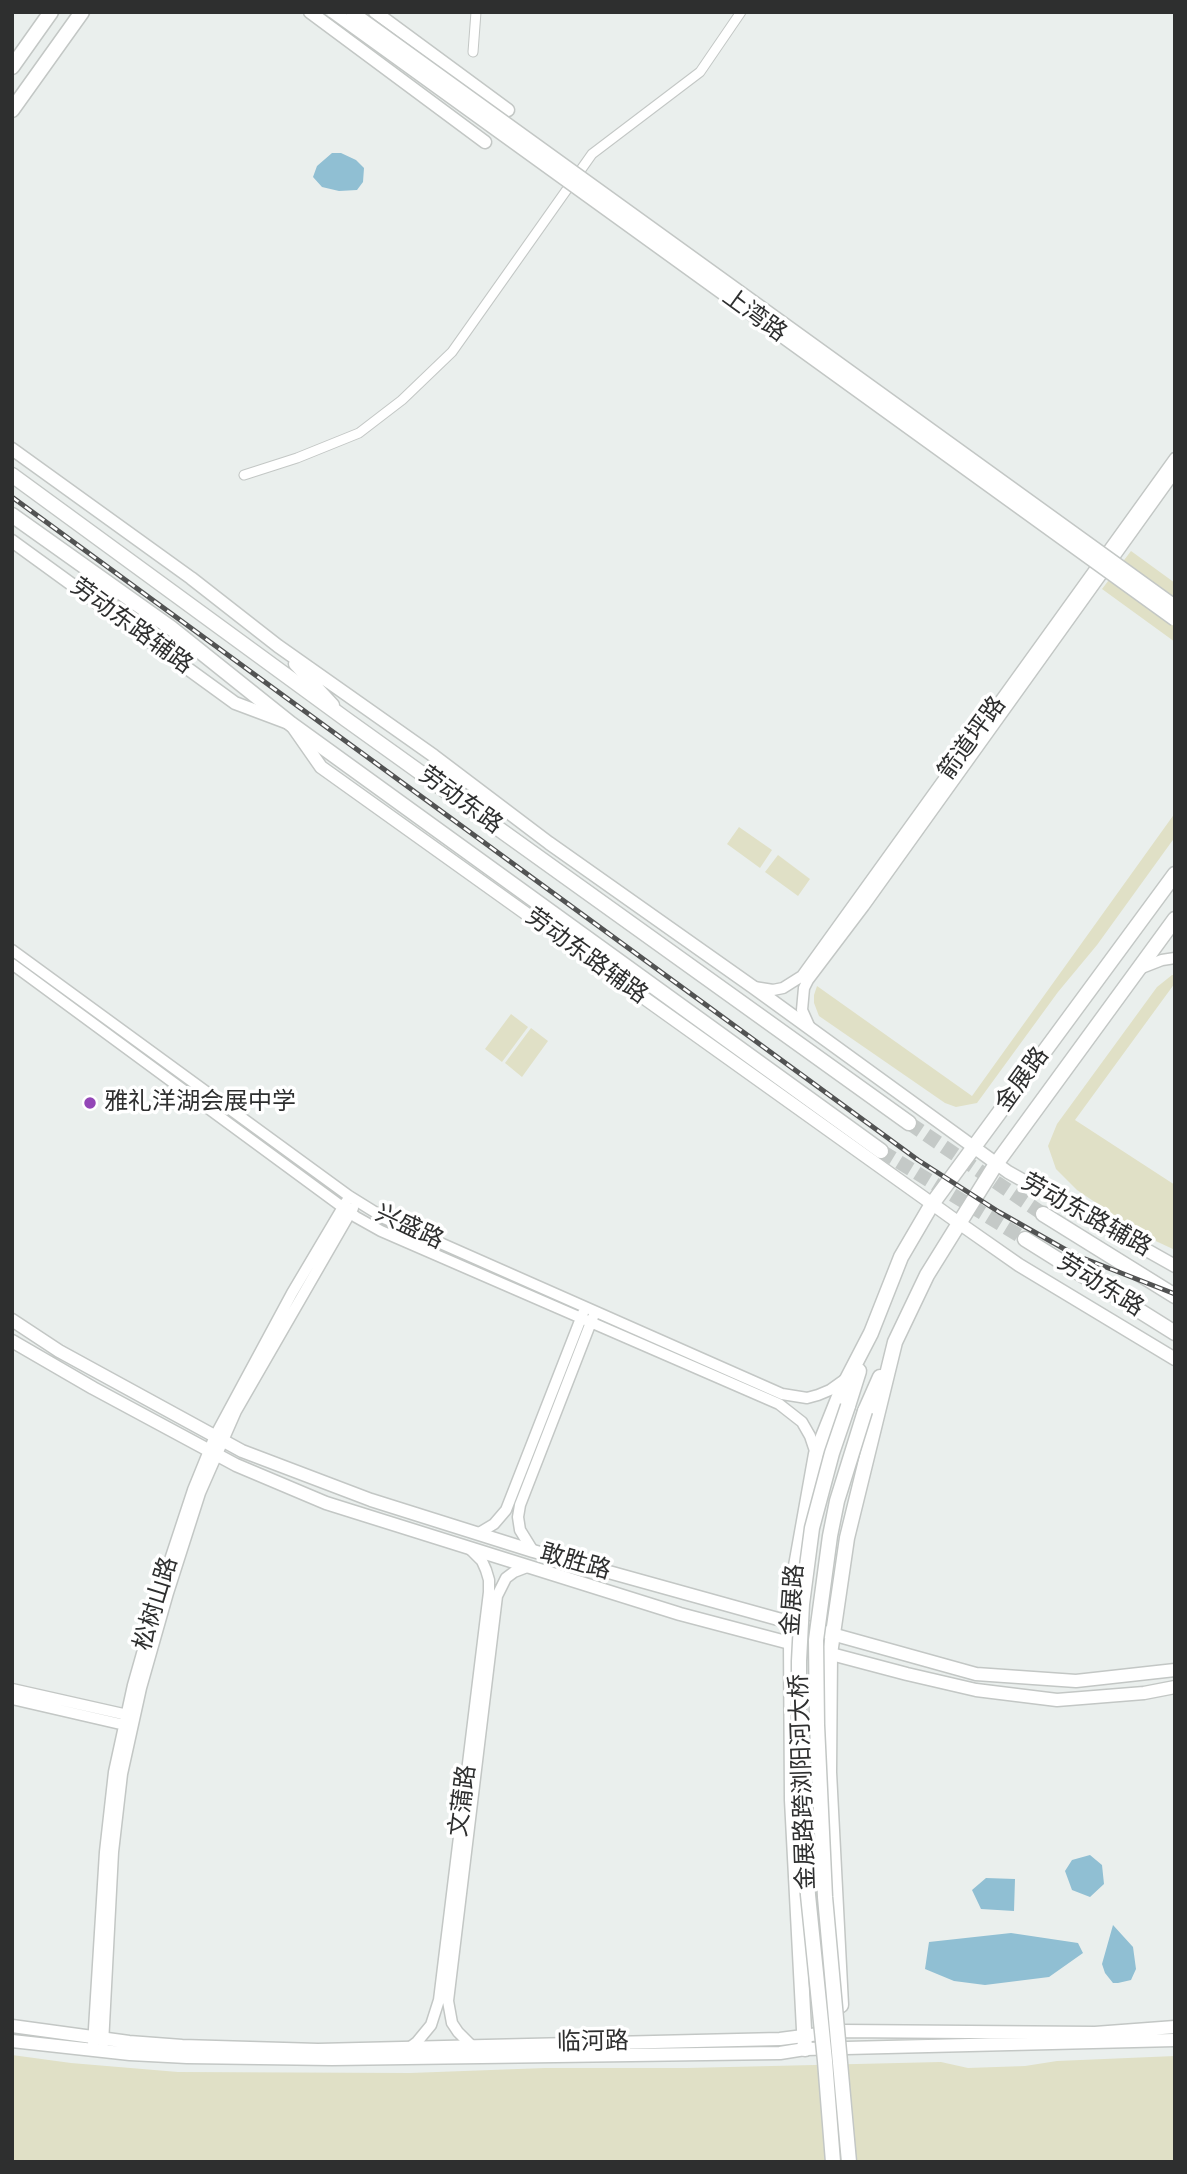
<!DOCTYPE html>
<html>
<head>
<meta charset="utf-8">
<style>
  body { margin:0 }
  #map { position:relative; width:1187px; height:2174px; overflow:hidden; background:#eaefed; font-family:"Roboto Condensed",sans-serif }
  canvas { display:block }
  .frame { position:absolute; inset:0; border:14px solid #2e2f2f; pointer-events:none }
</style>
</head>
<body>
<div id="map">
<canvas width="1187" height="2174"></canvas>
<div class="frame"></div>
</div>
<script>
const ctx = document.querySelector('canvas').getContext('2d');
ctx.lineJoin = 'round';
function fill(path, color) { ctx.fillStyle = color; ctx.fill(path, 'evenodd'); }
const poly = rows => new Path2D(rows.map(r => 'M' + r).join(''));
function trace(path, color, width, dash) { ctx.strokeStyle = color; ctx.lineWidth = width; ctx.lineCap = dash ? 'butt' : 'round'; ctx.setLineDash(dash || []); ctx.stroke(path); }
function label(font, color, halo, rows, align = 'center') {
  ctx.font = font + ' "Roboto Condensed","Noto Sans SC",sans-serif'; ctx.lineWidth = 7; ctx.setLineDash([]); ctx.textBaseline = 'middle'; ctx.strokeStyle = halo; ctx.fillStyle = color; for (const [text, x, y, turn = 0] of rows) {
    ctx.save(); ctx.translate(x, y); ctx.rotate((+turn || 0) * Math.PI / 180); ctx.textAlign = isNaN(turn) ? turn : align; if (halo) ctx.strokeText(text, 0, 0); ctx.fillText(text, 0, 0); ctx.restore();
  }
}
fill(poly([
  [1131,551,1175,583,1175,642,1102,589],
  [1175,813,1175,837,1097,945,1058,992,977,1103,956,1107,945,1103,819,1016,814,1003,814,995,817,986,972,1096],
  [739,827,772,850,760,868,727,844],
  [778,855,810,879,798,896,765,872],
  [1172,975,1175,975,1175,983,1075,1120,1175,1185,1175,1250,1145,1236,1077,1190,1056,1169,1048,1146,1057,1124,1157,987],
  [511,1014,528,1027,502,1062,485,1049],
  [531,1028,548,1041,522,1077,505,1063],
  [12,2055,71,2063,178,2072,410,2073,545,2068,687,2068,941,2062,968,2068,1025,2066,1057,2061,1175,2056,1175,2162,12,2162]
]), '#e0e0c6');
fill(poly([
  [332,153,341,153,356,160,364,168,363,182,357,190,339,191,322,187,313,177,317,166],
  [1090,1855,1102,1865,1104,1884,1090,1897,1072,1890,1065,1871,1072,1860],
  [986,1878,1015,1879,1014,1911,981,1909,972,1890],
  [1113,1925,1133,1947,1136,1969,1131,1980,1118,1983,1113,1983,1105,1973,1102,1964],
  [1011,1933,1078,1943,1083,1953,1049,1977,985,1985,954,1981,925,1969,929,1942]
]), '#90bfd3');
trace(poly([
  [909,1123,1043,1214],
  [881,1151,1025,1239]
]), '#c4c9c7', 14, [14, 7]);
const minor = poly([
  [473,52,476,12],
  [244,475,297,458,359,433,402,400,452,352,592,154,700,72,741,12]
]);
const tertiary = poly([
  [12,950,349,1196,386,1219,782,1394,807,1398,818,1395,830,1390,844,1380],
  [12,964,356,1217,381,1231,779,1404,802,1422,810,1436,816,1454],
  [1139,969,1162,960,1175,958],
  [754,987,773,990,783,988,802,976,1175,458],
  [810,1028,802,1010,804,988,808,980,864,906,1175,472],
  [479,1533,494,1524,506,1510,583,1313],
  [533,1551,520,1530,518,1517,520,1505,593,1317],
  [12,1689,132,1716],
  [12,1699,129,1726],
  [103,2044,113,1852,122,1774,141,1688,168,1593,200,1493,236,1411,353,1208],
  [93,2045,105,1852,114,1772,133,1685,160,1590,193,1490,215,1436,292,1293,346,1202],
  [473,2047,458,2032,452,2023,448,2001,497,1596,506,1578,514,1572,527,1567],
  [409,2048,417,2042,431,2025,439,2000,489,1592,489,1580,486,1570,482,1561,471,1550]
]);
const secondary = poly([
  [310,12,485,142],
  [375,12,508,110],
  [12,449,191,578,278,646,434,756,549,843,753,987,1008,1172,1175,1266],
  [12,541,235,703,291,724,321,767,959,1223,1019,1265,1175,1359],
  [295,664,333,705],
  [12,1320,59,1351,242,1451,371,1500,533,1551,976,1674,1076,1681,1175,1670],
  [12,1341,93,1388,236,1465,326,1503,680,1614,907,1674,976,1690,1057,1700,1144,1693,1175,1687],
  [12,2026,129,2042,182,2046,318,2050,780,2039,842,2031,1095,2033,1175,2027],
  [12,2041,130,2054,187,2057,332,2059,780,2053,805,2049,1175,2040]
]);
const primary = poly([
  [12,67,51,12],
  [12,110,82,12],
  [848,1406,859,1371],
  [865,1411,880,1377],
  [841,2005,829,1772,830,1654,847,1538,895,1342,927,1275,996,1164,1175,919],
  [805,2049,792,1800,791,1642,794,1577,816,1454,842,1389,871,1333,901,1257,932,1204,1175,874]
]);
const trunk = poly([
  [12,475,347,720,909,1123],
  [12,515,171,628,291,724,881,1151],
  [1043,1214,1175,1296],
  [1025,1239,1175,1333]
]);
trace(minor, '#c3c7c5', 11);
trace(tertiary, '#c3c7c5', 13);
trace(secondary, '#c3c7c5', 15);
trace(primary, '#c3c7c5', 17);
trace(trunk, '#c3c7c5', 17);
trace(minor, '#fff', 9);
trace(tertiary, '#fff', 10);
trace(secondary, '#fff', 12);
trace(primary, '#fff', 14);
trace(trunk, '#fff', 14);
const rail = poly([
  [12,497,918,1160,999,1212,1075,1255,1175,1294]
]);
trace(rail, '#525353', 5);
trace(rail, '#fff', 2.5, [8]);
const secondaryBridge = poly([
  [333,12,1175,620],
  [352,12,1175,606]
]);
const primaryBridge = poly([
  [833,2162,825,2061,808,1895,799,1724,799,1661,802,1604,812,1528,832,1453,848,1406],
  [849,2162,825,1897,817,1725,816,1640,830,1536,837,1501,865,1411]
]);
trace(secondaryBridge, '#c3c7c5', 15, []);
trace(primaryBridge, '#c3c7c5', 17, []);
trace(secondaryBridge, '#fff', 12);
trace(primaryBridge, '#fff', 14);
for (const [x, y, r, color] of [
  [90,1103,7,"#9346b7"]
]) { const dot = new Path2D(); dot.arc(x, y, r, 0, 2 * Math.PI); ctx.fillStyle = color; ctx.fill(dot); trace(dot, '#fff', 2.5); }
label('24px', '#2e2f2f', '#fff', [
  ["上湾路",754,316,36],
  ["劳动东路辅路",131,627,36],
  ["箭道坪路",973,739,-54],
  ["劳动东路",460,801,36],
  ["劳动东路辅路",586,957,36],
  ["金展路",1023,1080,-54],
  ["劳动东路辅路",1086,1216,29],
  ["兴盛路",409,1228,25],
  ["劳动东路",1100,1286,32],
  ["敢胜路",575,1563,16],
  ["金展路",794,1600,-86],
  ["松树山路",157,1604,-73],
  ["金展路跨浏阳河大桥",804,1782,-92],
  ["文蒲路",464,1801,-83],
  ["临河路",593,2043,-1]
]);
label('24px', '#2e2f2f', '#fff', [
  ["雅礼洋湖会展中学",104,1103]
], 'left');
</script>
</body>
</html>
